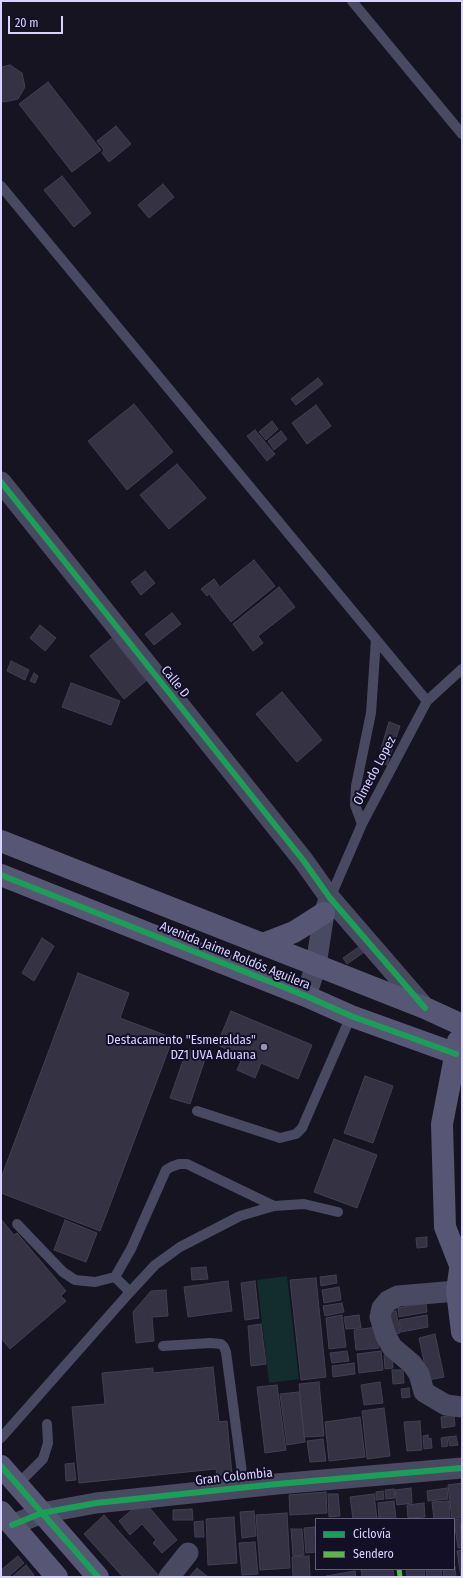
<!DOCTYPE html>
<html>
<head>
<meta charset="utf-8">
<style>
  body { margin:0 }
  #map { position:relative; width:463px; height:1578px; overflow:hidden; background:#161421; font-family:"Fira Sans Condensed",sans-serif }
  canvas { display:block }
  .frame { position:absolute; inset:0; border:2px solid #d9d4ff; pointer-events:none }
  .legend { position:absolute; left:315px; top:1518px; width:140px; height:52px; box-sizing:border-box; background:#130f26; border:1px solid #625e7d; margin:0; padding:5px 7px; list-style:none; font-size:12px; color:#d9d4ff }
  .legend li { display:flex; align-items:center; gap:8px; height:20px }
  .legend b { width:20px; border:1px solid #625e7d }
  .scale { position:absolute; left:8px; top:16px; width:55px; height:18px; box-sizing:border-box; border:2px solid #d9d4ff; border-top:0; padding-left:5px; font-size:12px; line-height:14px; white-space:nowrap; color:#d9d4ff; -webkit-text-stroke:3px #130f26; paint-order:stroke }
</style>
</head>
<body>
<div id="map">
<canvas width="463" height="1578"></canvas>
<div class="frame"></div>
<ul class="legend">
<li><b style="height:5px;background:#1a9f57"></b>Ciclovía</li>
<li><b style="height:5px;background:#58b947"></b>Sendero</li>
</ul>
<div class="scale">20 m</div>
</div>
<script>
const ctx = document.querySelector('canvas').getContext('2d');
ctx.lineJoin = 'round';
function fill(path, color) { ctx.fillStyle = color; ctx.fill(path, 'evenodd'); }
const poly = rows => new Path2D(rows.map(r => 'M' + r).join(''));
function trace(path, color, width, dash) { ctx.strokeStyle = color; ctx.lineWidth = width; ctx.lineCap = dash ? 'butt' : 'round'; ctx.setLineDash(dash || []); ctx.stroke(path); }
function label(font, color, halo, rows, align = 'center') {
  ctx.font = font + ' "Fira Sans Condensed",sans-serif'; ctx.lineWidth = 4; ctx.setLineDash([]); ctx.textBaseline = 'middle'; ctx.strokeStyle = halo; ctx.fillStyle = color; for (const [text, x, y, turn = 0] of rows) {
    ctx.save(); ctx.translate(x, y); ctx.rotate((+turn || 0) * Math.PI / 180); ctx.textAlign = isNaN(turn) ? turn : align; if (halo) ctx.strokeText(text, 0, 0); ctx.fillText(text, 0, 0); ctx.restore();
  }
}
fill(poly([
  [287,1276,299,1379,269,1383,257,1280]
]), '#132c2d');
const building = poly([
  [10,65,22,73,25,87,18,99,4,102,1,101,1,67,10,65],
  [48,82,101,150,72,172,19,104,48,82],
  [116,126,131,144,109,162,102,153,104,150,97,141,116,126],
  [62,176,91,213,74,227,44,190,62,176],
  [163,184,174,197,149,218,138,205,163,184],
  [318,378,323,384,296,405,291,399,318,378],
  [134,404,173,452,127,490,88,441,134,404],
  [316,405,331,426,307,444,292,423,316,405],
  [272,421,278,429,266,440,259,432,272,421],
  [255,430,275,454,267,461,247,436,255,430],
  [281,431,287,439,274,450,268,441,281,431],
  [177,464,206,498,169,529,140,495,177,464],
  [254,560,275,586,231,622,210,595,254,560],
  [145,571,155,583,141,595,131,582,145,571],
  [214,579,219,586,207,596,201,589,214,579],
  [279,587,295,607,258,636,263,643,253,651,233,624,279,587],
  [172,613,181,624,154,645,145,634,172,613],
  [40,625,56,638,45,651,30,638,40,625],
  [112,638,146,681,124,699,90,656,112,638],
  [11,661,29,670,25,680,7,671,11,661],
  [34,673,38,676,35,683,30,681,34,673],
  [71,683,120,701,111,725,62,707,71,683],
  [282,692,322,740,297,762,256,714,282,692],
  [389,722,400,726,387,765,377,762,389,722],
  [42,938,54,946,34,981,22,973,42,938],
  [366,942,370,948,347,964,343,958,366,942],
  [78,973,129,993,120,1018,173,1038,100,1231,1,1193,1,1178,78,973],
  [231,1011,312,1045,298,1079,261,1063,255,1078,237,1070,243,1056,217,1045,231,1011],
  [187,1049,206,1056,190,1104,170,1098,187,1049],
  [365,1076,393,1086,373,1143,344,1133,365,1076],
  [334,1139,377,1155,357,1208,314,1192,334,1139],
  [1,1219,14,1235,17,1233,66,1291,61,1296,66,1301,10,1349,1,1338,1,1219],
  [65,1220,97,1233,86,1262,54,1250,65,1220],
  [427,1237,427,1247,417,1248,416,1238,427,1237],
  [206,1267,208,1279,192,1280,191,1268,206,1267],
  [336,1275,337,1283,321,1286,320,1277,336,1275],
  [316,1278,326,1377,301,1380,290,1280,316,1278],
  [228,1281,232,1311,188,1317,184,1287,228,1281],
  [255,1281,259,1318,245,1320,241,1283,255,1281],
  [339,1287,341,1300,324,1303,322,1290,339,1287],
  [166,1290,168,1316,152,1317,154,1341,136,1343,133,1312,151,1291,166,1290],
  [342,1303,344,1312,325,1316,323,1306,342,1303],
  [426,1303,427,1312,399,1317,398,1308,426,1303],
  [396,1311,400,1333,392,1335,388,1312,396,1311],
  [342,1315,346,1347,329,1349,326,1318,342,1315],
  [359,1315,361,1328,346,1329,344,1317,359,1315],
  [427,1315,428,1327,401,1332,399,1320,427,1315],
  [261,1324,266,1364,251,1366,248,1326,261,1324],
  [377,1327,379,1348,356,1350,354,1330,377,1327],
  [435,1334,444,1377,428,1380,419,1338,435,1334],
  [347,1351,349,1361,332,1363,330,1353,347,1351],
  [381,1351,383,1370,359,1373,357,1354,381,1351],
  [392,1354,393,1368,385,1369,384,1355,392,1354],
  [354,1363,355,1374,333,1377,332,1366,354,1363],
  [213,1367,219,1422,227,1421,232,1474,217,1475,216,1469,79,1483,72,1407,105,1404,102,1373,153,1368,153,1373,213,1367],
  [392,1370,403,1370,404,1383,393,1384,392,1370],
  [319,1382,324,1436,304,1437,299,1384,319,1382],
  [380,1382,383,1403,364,1405,361,1385,380,1382],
  [277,1385,286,1450,265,1453,257,1387,277,1385],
  [409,1388,410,1397,402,1398,401,1389,409,1388],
  [299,1392,305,1442,287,1445,280,1394,299,1392],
  [384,1408,390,1456,367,1459,362,1411,384,1408],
  [454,1415,455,1426,442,1428,441,1417,454,1415],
  [360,1417,365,1457,329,1461,325,1422,360,1417],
  [420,1421,422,1450,407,1451,404,1422,420,1421],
  [428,1435,428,1439,431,1438,432,1448,424,1449,423,1436,428,1435],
  [456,1436,458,1445,450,1446,448,1437,456,1436],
  [447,1437,448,1446,442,1447,441,1438,447,1437],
  [323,1439,326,1461,310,1462,307,1441,323,1439],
  [74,1463,76,1480,66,1481,65,1464,74,1463],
  [462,1483,462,1517,452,1519,448,1485,462,1483],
  [411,1488,412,1503,397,1505,395,1490,411,1488],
  [447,1488,448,1499,428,1501,427,1491,447,1488],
  [394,1489,395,1498,386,1499,385,1490,394,1489],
  [383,1491,384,1499,376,1500,376,1492,383,1491],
  [326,1492,327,1513,290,1515,289,1495,326,1492],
  [328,1494,338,1494,340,1516,329,1517,328,1494],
  [374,1494,377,1519,353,1519,350,1497,374,1494],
  [143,1500,177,1540,162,1553,153,1543,156,1540,142,1524,130,1535,119,1521,143,1500],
  [394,1501,396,1519,379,1519,378,1503,394,1501],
  [449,1501,450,1518,434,1519,432,1502,449,1501],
  [424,1503,425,1517,408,1518,407,1505,424,1503],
  [192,1509,193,1520,173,1520,173,1510,192,1509],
  [254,1511,256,1536,242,1538,240,1512,254,1511],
  [287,1513,290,1568,260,1570,256,1515,287,1513],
  [104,1515,160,1577,123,1577,84,1534,104,1515],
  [234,1517,237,1563,208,1565,206,1519,234,1517],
  [460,1519,462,1548,458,1548,454,1520,460,1519],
  [203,1521,204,1537,195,1537,194,1522,203,1521],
  [315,1527,316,1552,306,1553,304,1528,315,1527],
  [291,1529,302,1529,304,1555,293,1556,291,1529],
  [255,1542,258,1574,242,1575,239,1543,255,1542],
  [462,1550,462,1577,461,1577,457,1551,462,1550],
  [18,1556,24,1563,8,1577,1,1577,1,1570,18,1556],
  [309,1556,310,1577,293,1577,292,1557,309,1556],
  [26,1565,34,1575,32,1577,12,1577,26,1565],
  [455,1567,456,1577,444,1577,443,1569,454,1569,455,1567],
  [197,1568,208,1577,189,1577,197,1568],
  [361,1569,393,1569,394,1577,362,1577,361,1569],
  [406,1569,424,1569,425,1577,407,1577,406,1569],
  [426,1569,441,1569,442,1577,427,1577,426,1569],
  [355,1571,356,1577,326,1577,326,1576,355,1571]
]);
fill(building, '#343243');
trace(building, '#433f54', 1);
trace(poly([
  [352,1,462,134],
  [1,186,427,701],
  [362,824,355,805,356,786,371,713,376,639],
  [330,898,362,824,427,701,462,669],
  [197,1111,280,1138,296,1134,302,1128,351,1016],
  [17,1224,63,1272,75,1280,95,1282,115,1277],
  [130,1292,115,1277,131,1249,166,1170,171,1167,179,1164,187,1164,274,1206],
  [163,1346,210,1343,221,1344,224,1347,226,1352,244,1488],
  [1,1438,130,1292,155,1265,180,1247,240,1216,274,1206,304,1204,338,1212],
  [17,1485,43,1459,48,1443,47,1424]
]), '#4a4962', 10);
trace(poly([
  [1,482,303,860,330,898,425,1008],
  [306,996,316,965,324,913,329,900],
  [457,1291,398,1296,388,1301,382,1308,380,1317,386,1336,392,1347,412,1364,419,1374,424,1392,446,1405,462,1407],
  [12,1525,42,1513,96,1503,277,1484,462,1468],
  [169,1577,188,1553]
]), '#4a4962', 21);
trace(poly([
  [1,841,425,1008,462,1025],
  [1,875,306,996,351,1016,462,1056],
  [263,944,294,932,324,913],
  [458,1041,442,1124,445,1227,460,1265],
  [462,1255,457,1291,462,1332],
  [1,1466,98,1577],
  [1,1512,57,1577]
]), '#575674', 22);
trace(poly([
  [399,1569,400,1577]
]), '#58b947', 5, [10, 5]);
trace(poly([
  [1,482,303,860,330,898,425,1008],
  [1,875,306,996,351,1016,456,1054],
  [1,1466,98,1577],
  [12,1525,42,1513,96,1503,277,1484,462,1468]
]), '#1a9f57', 6);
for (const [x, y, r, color] of [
  [264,1047,4,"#9591b1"]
]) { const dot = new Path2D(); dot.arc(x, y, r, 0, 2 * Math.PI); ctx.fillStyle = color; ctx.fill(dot); trace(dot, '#130f26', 1.5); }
label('13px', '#d9d4ff', '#130f26', [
  ["Calle D",175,682,51],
  ["Olmedo Lopez",375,771,-62],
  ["Avenida Jaime Roldós Aguilera",235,956,22],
  ["Gran Colombia",234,1477,-6]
]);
label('13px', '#d9d4ff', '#130f26', [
  ["Destacamento \"Esmeraldas\"",256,1040],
  ["DZ1 UVA Aduana",256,1055]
], 'right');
</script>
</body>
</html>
